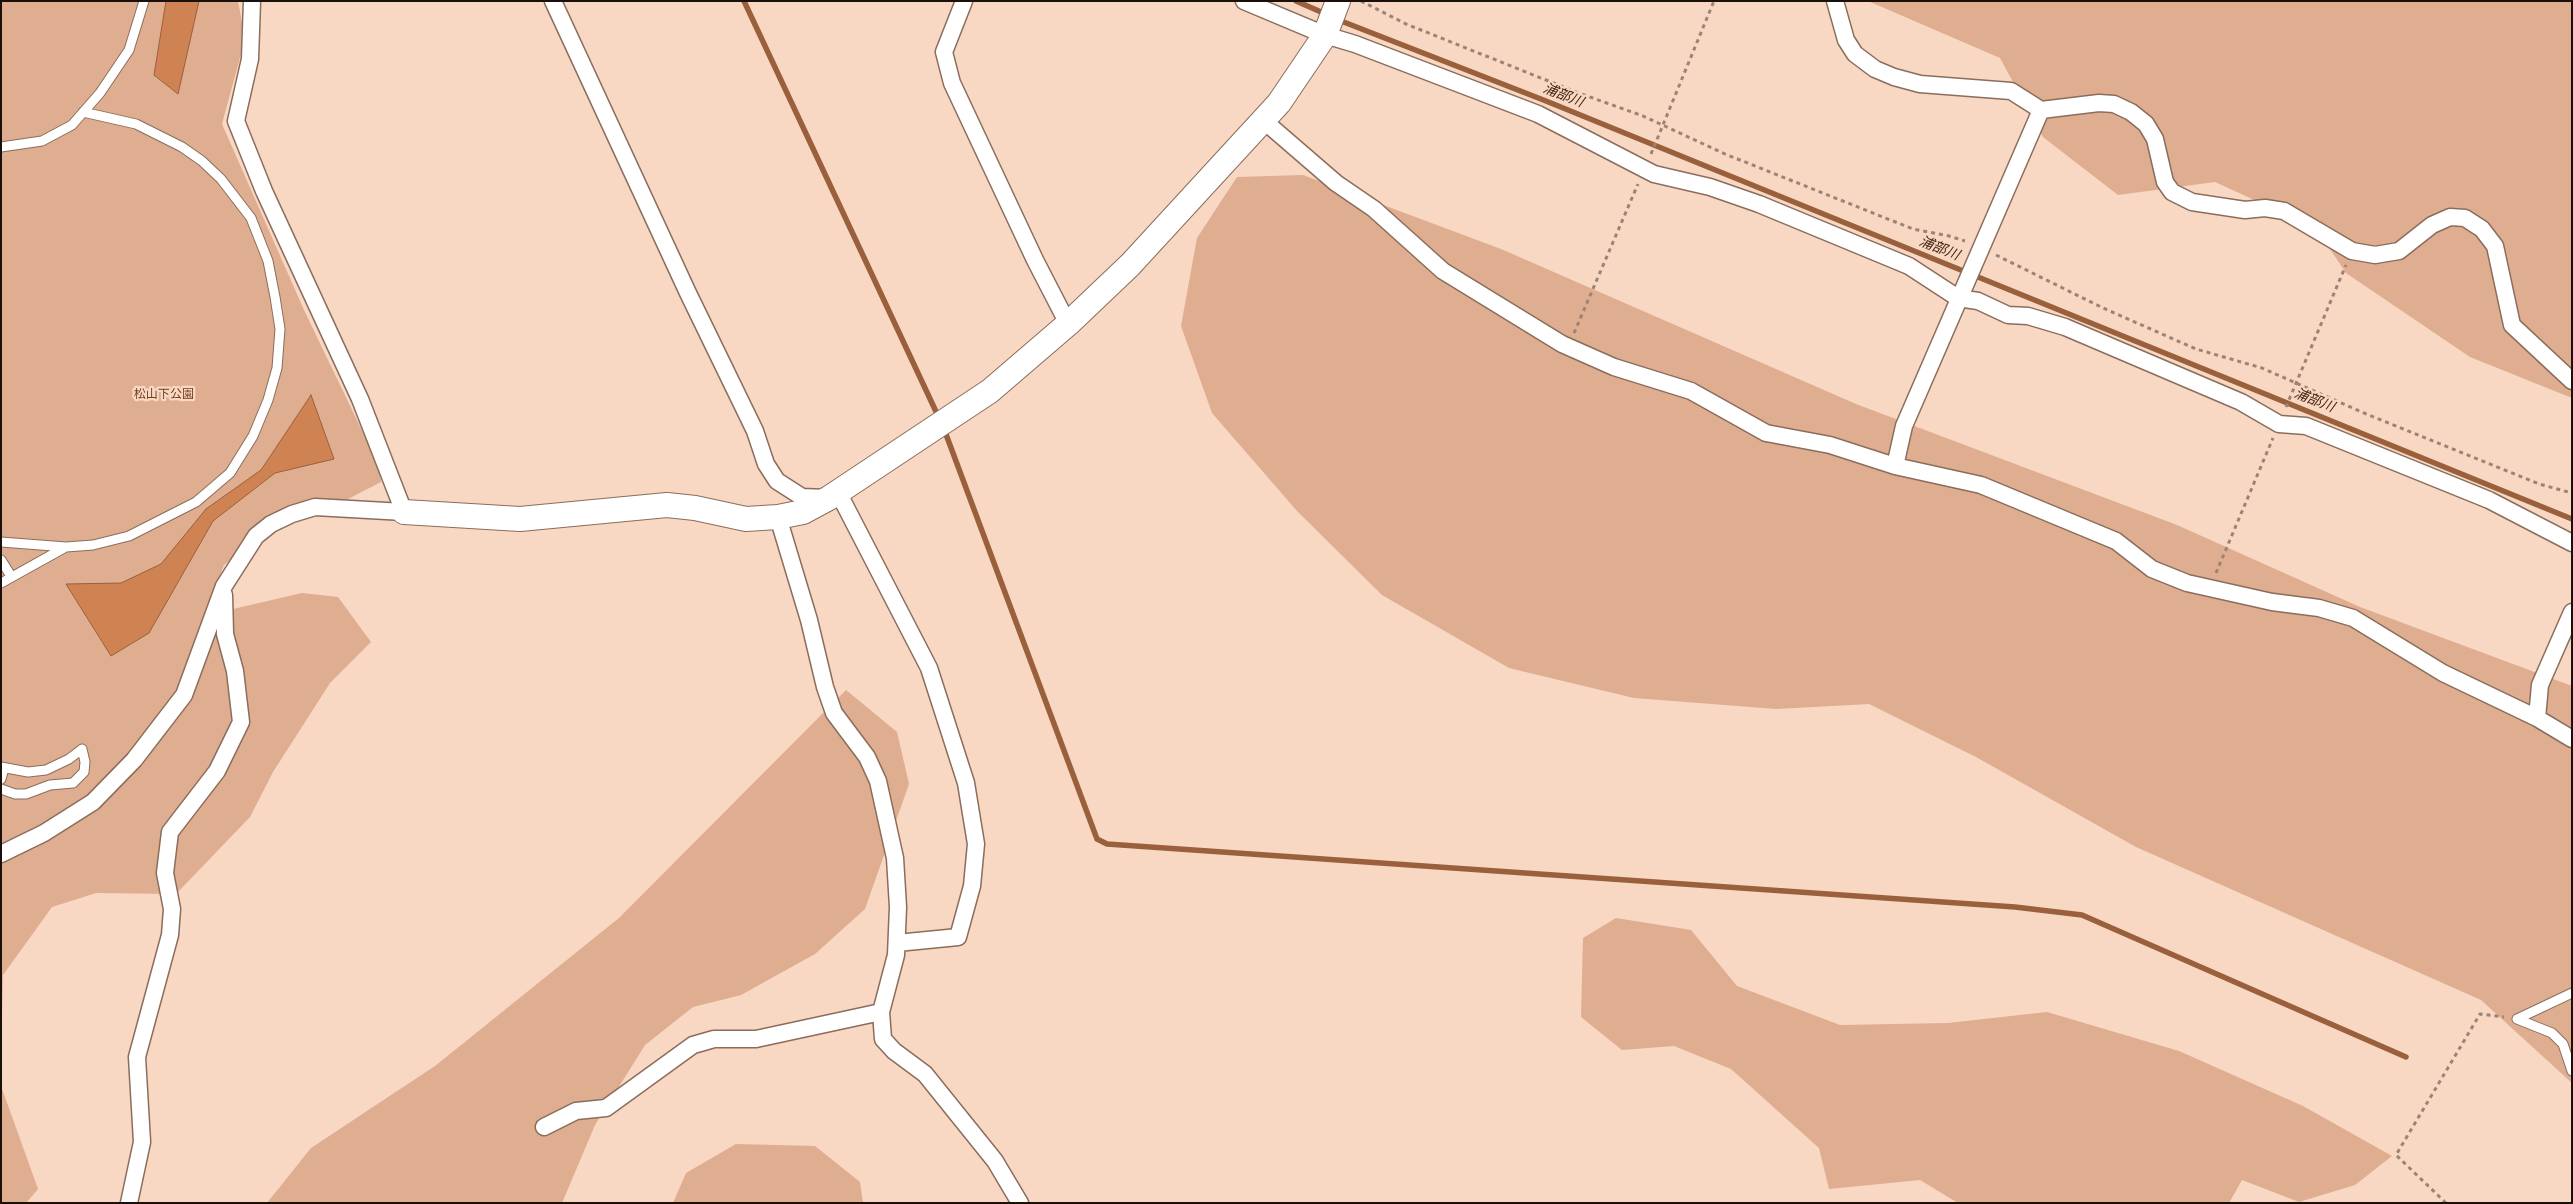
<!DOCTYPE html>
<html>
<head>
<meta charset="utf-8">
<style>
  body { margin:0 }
  #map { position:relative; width:2573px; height:1204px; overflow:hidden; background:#f8d7c3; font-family:Roboto,sans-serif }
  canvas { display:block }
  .frame { position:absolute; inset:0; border:2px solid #1b1009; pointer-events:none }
</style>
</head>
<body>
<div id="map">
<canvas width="2573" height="1204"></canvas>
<div class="frame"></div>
</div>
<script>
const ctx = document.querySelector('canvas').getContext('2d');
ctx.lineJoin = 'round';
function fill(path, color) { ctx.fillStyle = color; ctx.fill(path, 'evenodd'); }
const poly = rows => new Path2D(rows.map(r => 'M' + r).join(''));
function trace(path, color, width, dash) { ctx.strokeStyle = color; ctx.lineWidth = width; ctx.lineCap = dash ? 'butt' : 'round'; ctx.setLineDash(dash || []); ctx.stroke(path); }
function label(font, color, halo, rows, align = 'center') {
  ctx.font = font + ' Roboto,"Noto Sans JP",sans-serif'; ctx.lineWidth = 4.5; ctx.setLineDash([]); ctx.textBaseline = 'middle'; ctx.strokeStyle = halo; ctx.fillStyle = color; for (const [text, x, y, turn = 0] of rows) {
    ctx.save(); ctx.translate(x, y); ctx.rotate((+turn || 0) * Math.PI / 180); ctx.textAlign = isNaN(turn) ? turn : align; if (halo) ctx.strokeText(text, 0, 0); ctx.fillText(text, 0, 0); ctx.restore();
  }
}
fill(poly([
  [1,1,238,1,245,39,222,124,304,310,379,466,381,482,348,499,295,507,224,565,199,630,216,613,302,593,338,597,371,642,330,683,273,772,250,817,176,894,96,893,52,907,3,975,1,1059],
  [1868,1,2572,1,2572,398,2470,357,2346,273,2316,228,2215,182,2118,195,2043,137,2000,58],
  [1303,175,1501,249,1856,404,2177,525,2360,607,2572,686,2572,1083,2481,1000,2136,847,1976,757,1869,704,1776,709,1634,698,1509,668,1382,595,1297,511,1212,413,1181,326,1197,238,1237,177],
  [846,690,897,732,909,784,865,909,815,954,741,995,693,1007,645,1045,595,1125,562,1203,267,1203,311,1148,435,1066,619,918],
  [1616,918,1691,930,1737,986,1840,1025,1948,1023,2047,1012,2179,1051,2303,1106,2392,1156,2355,1185,2299,1202,2242,1180,2229,1203,1958,1203,1920,1180,1829,1189,1819,1148,1731,1069,1674,1046,1622,1050,1581,1017,1583,938],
  [1,1086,38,1189,26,1203,1,1203],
  [736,1144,815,1146,860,1182,863,1203,673,1203,686,1173]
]), '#dfad8f');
const water = poly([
  [166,1,199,1,178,94,154,75,166,1],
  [311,395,334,459,275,473,213,521,149,633,111,656,66,584,121,583,161,564,206,509,261,470,311,395]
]);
fill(water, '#d08352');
trace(water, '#9a603c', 1);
trace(poly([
  [744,1,939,418],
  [1296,1,1328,15],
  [1336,19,1546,101,2572,519],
  [944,429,1097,839,1107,844,2015,907,2082,915,2406,1057]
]), '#9a603c', 5.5);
const lane = poly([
  [1,147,42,141,72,125,100,93,129,50,144,1],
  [1,542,66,547,93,545,129,536,196,502,230,473,253,436,268,400,277,368,280,329,275,297,268,261,251,218,221,179,202,161,182,147,136,124,83,112],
  [1,560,11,576],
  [1,583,64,548],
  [1,767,28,772,46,770,69,759,82,749,85,762,84,772,73,783,50,785,26,794,15,794,1,789],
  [1,779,4,768],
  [2517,1019,2552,1033,2563,1044,2572,1071],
  [2517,1019,2572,993]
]);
const street = poly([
  [553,1,688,293,755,431,766,464,777,481,802,497,827,498],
  [964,1,944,52,952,83,1035,260,1068,324],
  [1244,1,1325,35,1355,44,1538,114,1654,174,1710,187,1759,204,1909,266,1958,298,1978,301,2008,315,2028,316,2065,327,2241,402,2279,424,2306,426,2489,500,2572,543],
  [1835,1,1846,40,1855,54,1875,69,1894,77,1920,84,2011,91,2041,110,2099,103,2114,104,2131,112,2146,124,2155,139,2165,182,2172,192,2192,202,2245,210,2265,208,2284,211,2352,251,2375,255,2399,251,2432,225,2450,217,2465,218,2482,229,2495,246,2512,325,2572,381],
  [1263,120,1336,183,1374,209,1443,271,1562,344,1614,367,1691,391,1766,433,1830,445,1895,466,1981,485,2116,541,2152,569,2187,583,2272,602,2319,608,2353,618,2443,673,2537,718,2572,739],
  [1895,466,1904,426,2041,110],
  [838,492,929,668,966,783,976,844,972,886,958,937,897,943],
  [778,517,809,620,825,687,834,713,867,757,878,781,895,858,898,907,896,955,881,1012,883,1039,894,1051,925,1074,995,1161,1020,1203],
  [2537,718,2540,685,2572,612],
  [1,854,44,833,93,802,134,760,184,695,224,586,256,536,271,524,292,514,315,507,404,512,360,399,264,191,236,121,250,59,252,1],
  [544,1127,576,1111,606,1108,693,1045,714,1039,756,1039,881,1012],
  [129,1203,142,1142,137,1057,170,935,172,909,165,873,170,832,217,771,241,722,235,671,225,634,224,595]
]);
const secondary = poly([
  [404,512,520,519,667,505,695,508,746,519,778,517,803,512,829,498,990,391,1068,324,1130,265,1279,103,1325,35,1338,1]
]);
trace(lane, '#8a6d5c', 11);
trace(street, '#8a6d5c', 19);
trace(secondary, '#8a6d5c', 26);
trace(poly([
  [1361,1,1406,24,1576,92,1643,116,1725,154,1913,229,1949,236,1965,241],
  [1651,154,1714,1],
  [1996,255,2103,308,2196,349,2262,368,2364,413,2539,484,2572,493],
  [1574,333,1638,184],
  [2286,407,2346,265],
  [2216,573,2273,438],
  [2446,1203,2396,1155,2480,1014,2504,1017]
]), '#9c8475', 3, [4, 4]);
trace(lane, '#fff', 9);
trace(street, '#fff', 16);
trace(secondary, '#fff', 24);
label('12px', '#723e1b', '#f8d7c3', [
  ["松山下公園",164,395]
]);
label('italic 14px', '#462611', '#f8d7c3', [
  ["浦部川",1563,96,22],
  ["浦部川",1939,249,22],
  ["浦部川",2314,401,22]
]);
</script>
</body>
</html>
